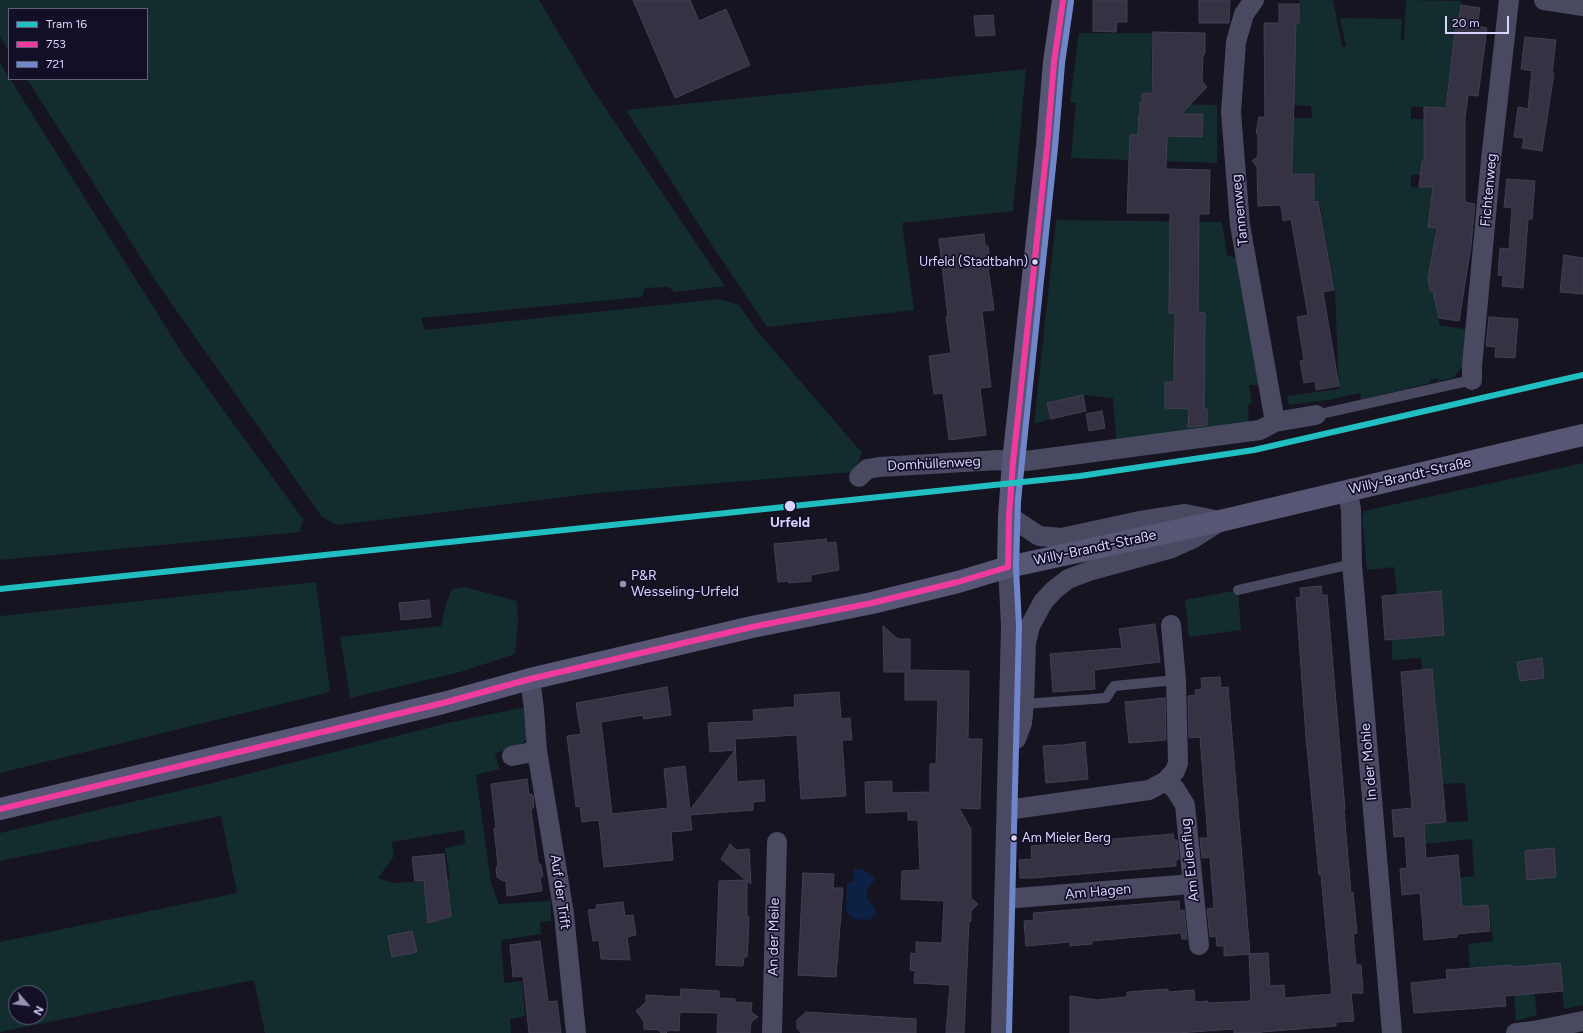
<!DOCTYPE html>
<html>
<head>
<meta charset="utf-8">
<style>
  body { margin:0 }
  #map { position:relative; width:1583px; height:1033px; overflow:hidden; background:#161421; font-family:Figtree,sans-serif }
  canvas { display:block }
  .legend { position:absolute; left:8px; top:8px; width:140px; height:72px; box-sizing:border-box; background:#130f26; border:1px solid #625e7d; margin:0; padding:5px 7px; list-style:none; font-size:12px; color:#d9d4ff }
  .legend li { display:flex; align-items:center; gap:8px; height:20px }
  .legend b { width:20px; border:1px solid #625e7d }
  .north { position:absolute; left:8px; top:985px; width:40px; height:40px; box-sizing:border-box; background:#130f26; border:1px solid #625e7d; border-radius:50%; rotate:118deg; font-size:11px; font-weight:700; line-height:16px; text-align:center; color:#d9d4ff }
  .north::after { content:''; display:block; margin:auto; width:14px; height:18px; background:#9591b1; clip-path:polygon(50% 0,100% 100%,50% 72%,0 100%) }
  .scale { position:absolute; left:1445px; top:16px; width:64px; height:18px; box-sizing:border-box; border:2px solid #d9d4ff; border-top:0; padding-left:5px; font-size:12px; line-height:14px; white-space:nowrap; color:#d9d4ff; -webkit-text-stroke:3px #130f26; paint-order:stroke }
</style>
</head>
<body>
<div id="map">
<canvas width="1583" height="1033"></canvas>
<ul class="legend">
<li><b style="height:5px;background:#21bfc1"></b>Tram 16</li>
<li><b style="height:5px;background:#f13a9d"></b>753</li>
<li><b style="height:5px;background:#7086ca"></b>721</li>
</ul>
<div class="north">N</div>
<div class="scale">20 m</div>
</div>
<script>
const ctx = document.querySelector('canvas').getContext('2d');
ctx.lineJoin = 'round';
function fill(path, color) { ctx.fillStyle = color; ctx.fill(path, 'evenodd'); }
const poly = rows => new Path2D(rows.map(r => 'M' + r).join(''));
function trace(path, color, width, dash) { ctx.strokeStyle = color; ctx.lineWidth = width; ctx.lineCap = dash ? 'butt' : 'round'; ctx.setLineDash(dash || []); ctx.stroke(path); }
function label(font, color, halo, rows, align = 'center') {
  ctx.font = font + ' Figtree,sans-serif'; ctx.lineWidth = 3.5; ctx.setLineDash([]); ctx.textBaseline = 'middle'; ctx.strokeStyle = halo; ctx.fillStyle = color; for (const [text, x, y, turn = 0] of rows) {
    ctx.save(); ctx.translate(x, y); ctx.rotate((+turn || 0) * Math.PI / 180); ctx.textAlign = isNaN(turn) ? turn : align; if (halo) ctx.strokeText(text, 0, 0); ctx.fillText(text, 0, 0); ctx.restore();
  }
}
fill(poly([
  [0,0,539,0,591,87,725,286,675,292,668,287,645,288,642,297,421,318,425,330,719,299,739,305,758,332,862,453,853,472,597,493,337,525,322,517,157,283,27,79,147,79,147,9,9,9,9,51,0,37],
  [1299,0,1333,0,1342,46,1346,46,1340,18,1402,19,1401,40,1404,41,1406,0,1461,1,1445,107,1411,107,1411,119,1424,119,1423,175,1411,175,1411,187,1465,188,1462,202,1428,227,1436,228,1432,258,1435,277,1428,276,1430,291,1433,291,1439,318,1439,325,1468,330,1462,367,1453,378,1438,381,1438,378,1430,380,1430,383,1361,400,1360,393,1328,400,1289,405,1287,396,1339,389,1335,290,1319,200,1279,207,1278,187,1315,187,1315,174,1293,173,1294,118,1312,118,1311,106,1288,105,1294,92,1295,23,1299,23],
  [1079,33,1152,33,1151,92,1141,92,1142,103,1217,105,1217,163,1071,158,1076,103,1070,102],
  [0,63,184,356,303,519,300,532,0,560],
  [1026,69,1013,211,902,223,914,310,767,327,715,250,626,110],
  [1056,220,1222,222,1227,255,1236,258,1260,385,1249,385,1252,402,1248,405,1249,423,1116,440,1113,398,1083,395,1047,403,1051,419,1034,424],
  [1583,463,1583,1005,1564,1009,1560,964,1531,966,1537,1015,1516,1021,1512,965,1470,968,1468,944,1493,941,1488,905,1454,908,1453,878,1474,876,1472,839,1425,844,1424,824,1468,821,1465,783,1443,784,1432,669,1422,670,1421,658,1392,660,1392,639,1444,635,1441,592,1397,595,1394,567,1367,570,1362,516,1364,511],
  [316,582,330,692,0,773,0,616],
  [464,587,517,601,518,621,515,654,460,672,350,698,340,637,441,626,446,604,452,589],
  [1238,590,1241,630,1189,637,1185,600],
  [526,707,528,737,523,743,517,748,495,753,499,769,476,775,491,883,499,904,551,901,551,921,540,922,541,934,501,940,504,983,522,981,525,1016,510,1019,511,1033,265,1033,254,980,0,1032,0,942,237,893,221,816,0,861,0,833,212,783,452,722],
  [464,830,465,844,445,848,450,879,393,883,378,878,394,856,392,842],
  [16,993,40,993,40,1017,16,1017]
]), '#132c2d');
fill(poly([
  [854,869,862,869,874,876,874,881,867,890,867,897,877,913,869,920,854,919,846,911,847,882,853,882]
]), '#0d2144');
const building = poly([
  [633,0,690,0,699,21,726,9,750,65,675,98,633,0],
  [1093,0,1127,0,1127,22,1117,22,1116,32,1093,31,1093,0],
  [1199,0,1230,0,1229,23,1199,23,1199,0],
  [1279,4,1299,4,1299,23,1296,23,1292,174,1314,174,1314,202,1318,201,1334,290,1323,292,1339,386,1316,390,1315,381,1304,383,1300,361,1304,360,1297,317,1308,315,1291,219,1283,221,1281,205,1258,206,1257,167,1252,161,1258,156,1258,135,1256,133,1259,117,1265,117,1264,23,1279,23,1279,4],
  [1461,5,1480,8,1477,26,1487,28,1478,96,1468,95,1465,119,1465,202,1475,204,1471,246,1459,321,1439,318,1433,291,1430,291,1428,279,1437,228,1428,227,1433,187,1419,187,1422,161,1424,162,1424,107,1446,108,1456,24,1458,24,1461,5],
  [993,15,995,35,976,36,974,16,993,15],
  [1153,32,1205,33,1205,54,1203,56,1202,81,1207,87,1181,114,1203,114,1202,137,1167,136,1166,169,1210,170,1209,214,1199,214,1198,312,1205,313,1204,409,1207,409,1207,425,1194,427,1188,427,1189,409,1165,408,1165,382,1174,382,1175,313,1169,313,1170,213,1127,213,1130,135,1138,135,1139,115,1140,115,1140,103,1142,103,1142,93,1152,93,1153,32],
  [1525,37,1556,40,1552,73,1554,73,1542,151,1522,148,1524,138,1514,137,1518,107,1528,109,1532,71,1521,69,1525,37],
  [1507,179,1535,181,1532,219,1528,219,1523,288,1502,286,1503,276,1498,275,1500,248,1509,249,1512,208,1504,207,1507,179],
  [984,234,985,246,988,246,991,268,988,268,994,310,982,311,991,387,980,388,986,435,949,440,943,393,934,394,929,356,951,353,946,317,948,317,939,239,984,234],
  [1564,255,1583,258,1583,294,1560,292,1564,255],
  [1489,317,1518,319,1515,358,1495,357,1496,347,1486,346,1489,317],
  [1083,395,1086,411,1051,419,1047,403,1083,395],
  [1102,411,1105,428,1089,431,1086,414,1102,411],
  [826,539,827,543,836,542,839,570,811,575,811,581,789,583,788,581,778,582,774,544,826,539],
  [1321,586,1322,595,1327,595,1345,810,1344,810,1351,893,1353,892,1357,933,1353,934,1356,965,1361,965,1363,993,1351,993,1354,1021,1336,1022,1336,1026,1261,1032,1261,1033,1234,1033,1234,1029,1178,1033,1070,1033,1070,996,1097,1000,1127,997,1127,992,1168,989,1168,992,1194,990,1195,1002,1208,1001,1208,1003,1251,1001,1249,954,1268,953,1270,986,1284,985,1285,998,1332,994,1321,875,1319,875,1306,737,1296,598,1301,597,1300,588,1321,586],
  [1441,591,1444,635,1385,640,1382,596,1441,591],
  [429,600,431,617,401,620,399,603,429,600],
  [1155,624,1160,662,1094,670,1095,689,1053,692,1050,654,1122,648,1119,629,1155,624],
  [883,626,898,639,910,639,910,670,969,671,968,739,982,739,980,809,959,808,971,829,971,898,978,904,971,911,971,921,969,921,964,1033,946,1033,950,985,914,983,915,971,910,970,911,953,916,954,916,942,942,943,944,901,901,899,902,871,920,870,918,820,908,820,908,811,866,813,865,782,892,781,892,793,930,792,930,764,936,764,938,700,905,700,905,672,884,672,883,626],
  [1542,658,1544,678,1520,681,1517,662,1542,658],
  [1432,669,1446,822,1424,824,1426,858,1458,855,1462,907,1488,905,1490,931,1457,934,1457,937,1424,940,1420,893,1402,895,1400,869,1407,868,1405,836,1394,837,1392,810,1412,808,1401,672,1432,669],
  [1220,677,1221,688,1228,687,1250,954,1224,956,1224,946,1217,946,1216,936,1210,937,1207,909,1214,908,1210,857,1202,858,1200,838,1208,838,1205,800,1200,737,1189,738,1188,696,1196,695,1195,690,1202,689,1201,678,1220,677],
  [667,687,671,715,644,719,643,715,601,722,612,814,668,808,664,769,685,766,690,810,735,750,710,752,708,723,754,721,753,710,795,707,794,695,839,692,841,719,850,718,852,740,842,740,846,796,801,799,797,735,735,739,737,782,764,780,765,801,753,802,753,810,690,815,692,830,671,832,673,860,604,867,599,820,582,822,580,806,576,807,567,736,581,734,576,703,667,687],
  [1165,698,1166,740,1129,743,1125,702,1165,698],
  [1085,742,1088,779,1046,783,1043,746,1063,745,1085,742],
  [527,779,529,794,533,795,534,807,531,810,538,862,541,865,543,876,540,879,542,891,507,896,506,880,503,881,497,877,496,868,498,865,494,828,496,828,491,784,527,779],
  [1173,834,1174,840,1177,840,1179,859,1176,860,1176,866,1033,878,1020,878,1019,860,1032,859,1031,846,1173,834],
  [730,844,736,850,749,849,751,884,747,881,747,916,749,917,748,942,747,957,744,957,743,966,716,965,719,881,746,880,721,859,730,844],
  [1554,848,1556,877,1527,880,1525,851,1554,848],
  [444,854,451,916,428,923,424,880,415,881,412,857,444,854],
  [803,873,834,874,833,888,843,888,836,977,798,975,803,873],
  [1179,901,1180,911,1184,910,1187,939,1182,939,1181,933,1092,941,1092,944,1070,946,1070,942,1026,946,1024,921,1034,920,1033,913,1179,901],
  [623,902,625,916,633,915,636,935,627,937,630,960,601,959,599,940,593,941,588,910,597,909,596,905,623,902],
  [412,931,417,952,392,957,388,936,412,931],
  [540,941,548,1002,557,1001,561,1033,529,1033,523,976,513,977,510,945,540,941],
  [1560,963,1563,991,1505,996,1506,1006,1414,1013,1411,983,1447,979,1446,970,1512,965,1512,967,1560,963],
  [681,989,719,991,719,998,735,999,735,1002,752,1003,751,1012,758,1017,751,1022,750,1033,717,1033,718,1013,680,1012,679,1031,669,1030,666,1033,661,1033,659,1030,644,1029,644,1022,636,1011,646,1002,646,995,680,997,681,989],
  [806,1012,916,1019,916,1033,801,1033,797,1028,797,1020,806,1012]
]);
fill(building, '#343243');
trace(building, '#433f54', 1);
trace(poly([
  [1316,415,1472,380],
  [1238,590,1352,564],
  [1024,704,1106,698,1114,686,1176,680]
]), '#4a4962', 10);
trace(poly([
  [1254,0,1244,14,1236,42,1231,112,1240,225,1275,422],
  [1544,0,1583,6],
  [1472,380,1472,366,1491,160,1509,0],
  [859,477,867,469,879,467,998,460,1013,462,1026,461,1260,430,1275,422,1316,415],
  [1348,491,1351,510,1352,564,1392,1033],
  [1009,516,1039,536,1061,538,1140,521,1185,514,1220,521],
  [1171,625,1176,680,1178,763,1175,771,1166,781,1175,789,1185,805,1199,945],
  [530,679,534,709,537,751,564,914,576,1033],
  [1016,739,1022,723,1024,704,1026,643,1030,626,1043,602,1054,590,1068,579,1092,570,1172,548,1192,539,1217,523],
  [512,756,537,751],
  [1007,810,1149,790,1166,781],
  [1004,899,1192,884],
  [772,1033,777,842],
  [1001,1033,1011,626,1008,567],
  [1516,1033,1534,1031,1583,1021]
]), '#4a4962', 20);
trace(poly([
  [1008,567,1009,516,1013,462,1047,146,1054,62,1063,0],
  [0,809,443,703,530,679,752,627,872,603,958,582,1008,567,1220,521,1583,435]
]), '#575674', 22);
trace(poly([
  [1008,567,1009,516,1013,462,1047,146,1054,62,1063,0],
  [0,809,443,703,530,679,752,627,872,603,958,582,1008,567]
]), '#f13a9d', 6);
trace(poly([
  [1009,1033,1019,626,1016,567,1018,500,1055,147,1062,63,1071,1]
]), '#7086ca', 6);
trace(poly([
  [0,589,1080,476,1254,450,1583,375]
]), '#21bfc1', 6);
for (const [x, y, r, color] of [
  [1035,262,3.5,"#d9d4ff"],
  [790,506,6,"#d9d4ff"],
  [623,584,4,"#9591b1"],
  [1014,838,3.5,"#d9d4ff"]
]) { const dot = new Path2D(); dot.arc(x, y, r, 0, 2 * Math.PI); ctx.fillStyle = color; ctx.fill(dot); trace(dot, '#130f26', 1.5); }
label('13px', '#d9d4ff', '#130f26', [
  ["Urfeld (Stadtbahn)",1028,262],
  ["Am Mieler Berg",1022,838,"left"]
], 'right');
label('14px', '#d9d4ff', '#130f26', [
  ["Fichtenweg",1489,190,-85],
  ["Tannenweg",1240,210,-96],
  ["Domhüllenweg",934,464,-3],
  ["Willy-Brandt-Straße",1410,476,-13],
  ["Willy-Brandt-Straße",1095,548,-12],
  ["In der Mohle",1369,762,-95],
  ["Am Eulenflug",1190,860,-96],
  ["Auf der Trift",560,892,82],
  ["Am Hagen",1098,892,-5],
  ["An der Meile",774,937,-89]
]);
label('bold 14px', '#d9d4ff', '#130f26', [
  ["Urfeld",790,523]
]);
label('14px', '#d9d4ff', '#130f26', [
  ["P&R",631,576],
  ["Wesseling-Urfeld",631,592]
], 'left');
</script>
</body>
</html>
